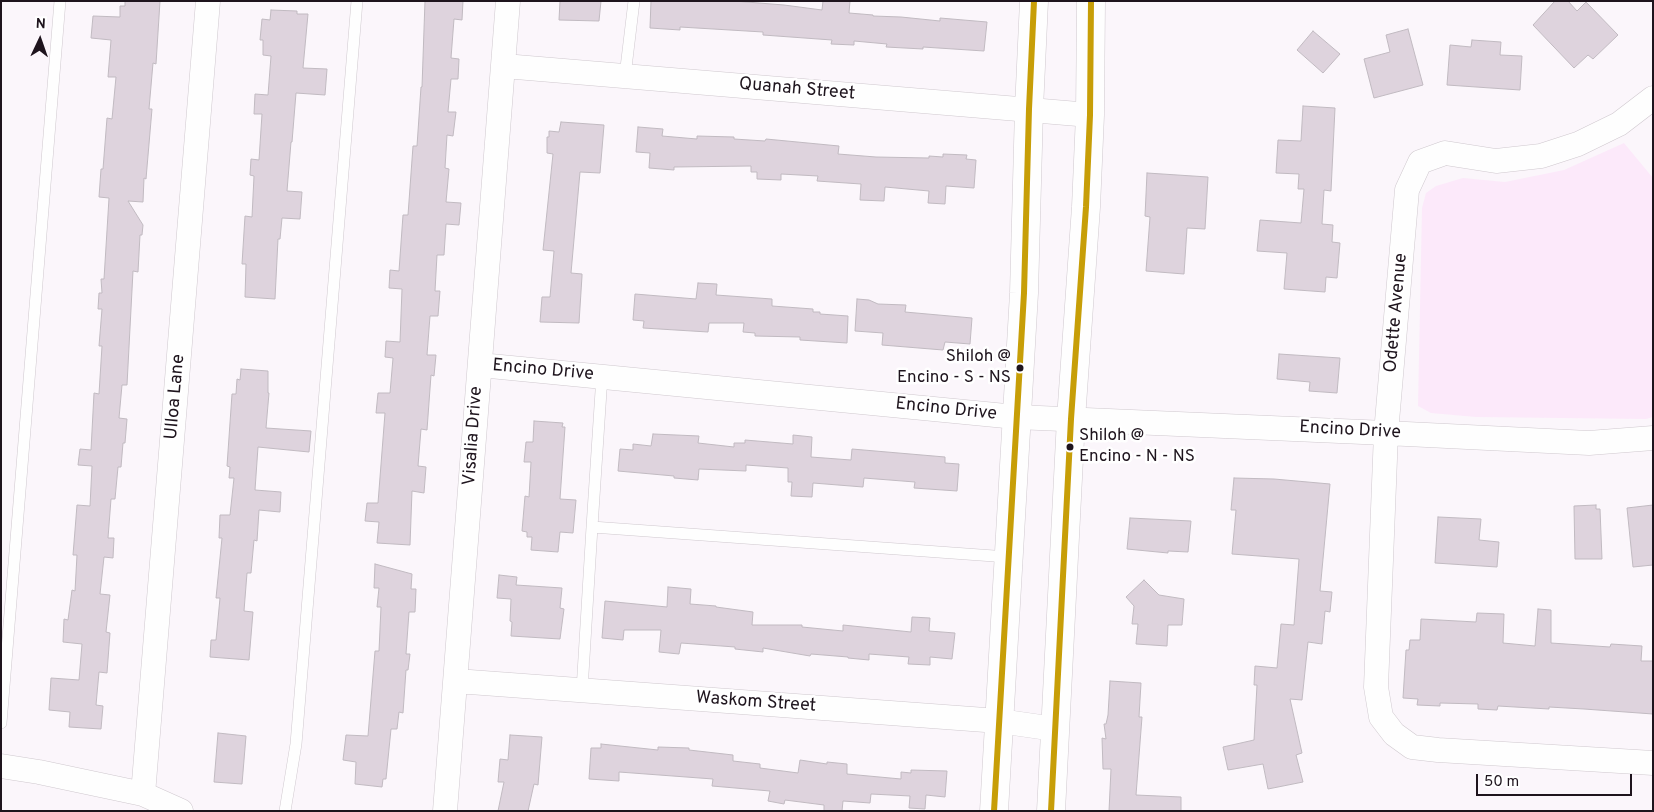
<!DOCTYPE html>
<html>
<head>
<meta charset="utf-8">
<style>
  body { margin:0 }
  #map { position:relative; width:1654px; height:812px; overflow:hidden; background:#fbf6fb; font-family:Overpass,sans-serif }
  canvas { display:block }
  .frame { position:absolute; inset:0; border:2px solid #1e141d; pointer-events:none }
  .north { position:absolute; left:15px; top:15px; width:50px; height:50px; -webkit-text-stroke:4px #fff; paint-order:stroke; rotate:3deg; font-size:14px; font-weight:700; line-height:20px; text-align:center; color:#1e141d }
  .north::after { content:''; display:block; margin:auto; width:18px; height:22px; background:#1e141d; clip-path:polygon(50% 0,100% 100%,50% 72%,0 100%) }
  .scale { position:absolute; left:1476px; top:774px; width:156px; height:22px; box-sizing:border-box; border:2px solid #1e141d; border-top:0; padding-left:6px; font-size:15px; line-height:18px; white-space:nowrap; color:#1e141d; -webkit-text-stroke:4px #fff; paint-order:stroke }
</style>
</head>
<body>
<div id="map">
<canvas width="1654" height="812"></canvas>
<div class="frame"></div>
<div class="north">N</div>
<div class="scale">50 m</div>
</div>
<script>
const ctx = document.querySelector('canvas').getContext('2d');
ctx.lineJoin = 'round';
function fill(path, color) { ctx.fillStyle = color; ctx.fill(path, 'evenodd'); }
const poly = rows => new Path2D(rows.map(r => 'M' + r).join(''));
function trace(path, color, width, dash) { ctx.strokeStyle = color; ctx.lineWidth = width; ctx.lineCap = dash ? 'butt' : 'round'; ctx.setLineDash(dash || []); ctx.stroke(path); }
function label(font, color, halo, rows, align = 'center') {
  ctx.font = font + ' Overpass,sans-serif'; ctx.lineWidth = 5; ctx.setLineDash([]); ctx.textBaseline = 'middle'; ctx.strokeStyle = halo; ctx.fillStyle = color; for (const [text, x, y, turn = 0] of rows) {
    ctx.save(); ctx.translate(x, y); ctx.rotate((+turn || 0) * Math.PI / 180); ctx.textAlign = isNaN(turn) ? turn : align; if (halo) ctx.strokeText(text, 0, 0); ctx.fillText(text, 0, 0); ctx.restore();
  }
}
fill(poly([
  [1624,143,1653,178,1653,417,1646,419,1476,417,1431,413,1418,406,1422,208,1426,193,1436,186,1463,178,1505,182,1564,170]
]), '#fce9fa');
const building = poly([
  [125,1,160,1,156,64,153,63,149,109,152,109,146,179,144,178,143,202,128,201,143,225,142,235,140,235,138,272,133,271,127,385,122,385,119,418,127,419,125,443,123,443,121,467,118,467,115,499,111,499,108,538,114,538,113,558,104,557,100,594,110,595,106,632,110,633,107,673,99,672,96,705,103,706,101,729,69,727,70,712,49,710,51,678,79,680,82,644,63,642,64,619,68,620,72,590,75,591,77,555,73,555,77,505,90,506,92,466,78,465,80,449,91,450,94,393,99,394,102,346,99,346,102,309,98,309,99,293,102,293,101,279,104,279,109,198,99,197,101,169,103,169,107,118,112,119,116,77,108,77,111,40,91,38,93,16,120,17,120,6,125,6,125,1],
  [425,1,463,1,462,20,454,19,451,58,459,59,458,79,451,79,448,112,456,112,453,136,447,135,445,168,449,169,446,202,461,203,459,225,446,224,444,255,437,255,435,291,440,291,438,316,430,316,427,355,436,355,434,376,431,375,427,430,421,429,418,466,426,467,424,493,412,491,410,545,377,543,379,522,365,521,367,503,378,503,385,413,376,413,378,393,390,393,393,358,385,357,386,341,400,342,402,289,389,288,390,270,399,271,403,215,408,215,413,146,417,146,421,87,422,87,425,1],
  [560,1,601,1,599,21,559,20,560,1],
  [651,1,734,1,784,5,822,10,823,1,850,1,849,13,873,15,873,16,901,17,940,21,940,18,987,22,984,51,923,47,923,49,886,47,887,44,854,41,854,45,831,44,832,40,763,35,763,32,680,27,680,30,650,28,651,1],
  [1555,1,1568,1,1577,11,1586,2,1618,35,1593,59,1588,55,1574,68,1533,25,1555,1],
  [271,10,297,11,297,14,308,14,303,68,327,69,325,95,296,93,292,142,291,142,287,191,302,192,300,219,282,218,280,239,278,239,275,299,245,297,246,264,242,264,245,216,252,217,254,176,250,175,251,159,259,160,262,114,254,114,255,94,268,95,271,56,263,55,263,40,260,40,262,19,270,20,271,10],
  [1408,29,1423,85,1374,98,1364,59,1390,52,1386,35,1408,29],
  [1313,31,1340,54,1323,73,1297,50,1313,31],
  [1472,40,1501,42,1500,55,1522,56,1520,90,1447,85,1450,45,1471,47,1472,40],
  [1303,106,1335,108,1331,191,1324,190,1322,224,1333,225,1332,242,1340,243,1337,278,1326,277,1325,292,1284,289,1287,253,1257,251,1260,220,1301,223,1304,189,1298,189,1299,174,1276,173,1278,140,1301,141,1303,106],
  [561,122,604,125,600,173,580,172,571,273,582,274,582,276,579,323,540,322,542,297,550,297,554,251,543,250,553,154,547,153,547,137,549,137,549,131,559,132,561,122],
  [638,127,663,129,662,136,697,139,697,136,734,137,734,139,765,141,766,139,839,146,838,154,876,157,929,158,929,156,943,157,943,154,967,155,966,159,976,160,974,188,946,186,945,204,928,203,929,191,885,187,884,201,860,200,861,184,817,181,818,176,781,174,781,180,757,179,757,172,751,172,751,166,674,167,674,170,649,168,650,153,636,152,638,127],
  [1147,173,1208,177,1205,229,1187,228,1184,274,1146,271,1150,217,1145,216,1147,173],
  [698,283,717,284,716,295,772,299,772,306,813,309,813,312,820,312,820,314,848,316,847,343,800,340,800,337,755,336,755,333,743,332,744,323,709,323,708,332,643,328,644,321,633,320,635,294,696,299,698,283],
  [857,299,869,300,878,304,906,305,905,312,972,318,970,344,945,342,943,350,882,345,883,333,855,331,857,299],
  [1279,354,1340,358,1337,393,1309,391,1310,382,1277,379,1279,354],
  [241,369,268,371,268,393,269,393,266,428,311,431,309,452,258,447,255,490,281,492,280,512,259,510,257,541,254,540,251,573,247,573,244,611,253,612,249,660,210,657,211,640,216,640,220,598,216,598,222,538,219,538,220,515,230,515,234,478,229,478,230,467,227,466,232,394,236,394,237,379,240,380,241,369],
  [534,421,563,423,562,427,565,427,560,499,576,500,573,533,560,532,558,552,531,550,532,537,527,537,527,532,522,531,525,496,529,497,531,462,524,462,526,442,533,442,534,421],
  [653,434,699,436,698,443,734,447,734,443,745,443,745,440,793,444,793,435,812,437,811,457,851,460,852,449,945,457,945,463,959,464,957,491,914,488,915,482,864,478,863,487,813,483,812,497,791,496,792,482,788,482,788,468,746,465,746,471,699,469,698,480,674,478,674,476,618,471,620,449,633,450,633,444,651,446,653,434],
  [1234,478,1274,479,1330,484,1320,591,1332,592,1330,612,1325,611,1322,644,1308,642,1302,700,1290,699,1302,753,1296,755,1303,782,1268,789,1263,764,1228,770,1223,747,1254,740,1257,685,1254,685,1255,666,1277,668,1281,624,1294,625,1299,559,1232,554,1236,510,1231,510,1234,478],
  [1596,505,1596,509,1600,509,1602,559,1575,559,1574,506,1596,505],
  [1653,505,1653,565,1633,567,1627,508,1653,505],
  [1438,517,1481,519,1479,540,1499,542,1497,567,1435,563,1438,517],
  [1130,518,1191,521,1188,552,1168,551,1168,553,1127,549,1130,518],
  [375,564,412,574,411,589,416,589,415,612,409,612,406,654,410,654,408,670,406,670,403,713,399,712,397,729,391,729,386,779,383,779,382,787,355,784,356,762,343,760,346,735,368,736,375,651,379,651,381,607,377,607,379,588,374,588,375,564],
  [499,575,517,577,516,585,562,588,560,608,564,609,560,639,511,636,512,622,510,621,511,599,497,598,499,575],
  [1144,580,1159,595,1184,599,1182,625,1168,625,1167,646,1136,644,1138,624,1132,624,1134,606,1126,597,1144,580],
  [668,587,691,589,690,604,716,606,716,607,753,612,752,625,802,625,802,627,843,631,843,625,911,632,912,617,930,618,929,631,955,633,952,659,930,657,930,665,908,664,909,657,869,654,869,660,848,658,848,657,811,654,810,656,763,648,763,652,735,649,735,647,681,643,679,654,659,652,661,630,624,630,623,640,602,638,605,601,667,607,668,587],
  [1538,609,1551,610,1551,643,1610,647,1611,644,1642,646,1641,661,1653,661,1653,714,1584,709,1549,707,1549,709,1498,706,1497,710,1478,709,1478,704,1440,703,1440,706,1417,705,1418,699,1403,698,1406,650,1409,650,1410,640,1420,640,1421,619,1476,622,1477,613,1504,614,1503,643,1535,646,1538,609],
  [1110,681,1141,683,1139,717,1142,717,1136,795,1181,797,1181,811,1109,811,1111,769,1103,769,1102,738,1106,739,1104,724,1106,724,1108,715,1110,681],
  [218,733,246,736,242,784,214,782,218,733],
  [510,735,542,737,538,785,534,784,528,811,498,811,504,782,498,782,500,759,508,760,510,735],
  [601,744,658,750,658,747,689,748,689,750,733,755,733,761,760,764,760,768,798,773,800,760,827,764,827,762,847,764,847,774,901,779,901,772,911,773,911,770,947,771,945,797,926,795,925,809,909,808,910,796,871,794,870,803,843,801,842,811,824,811,824,805,785,800,784,804,768,801,770,791,712,786,713,779,619,772,619,781,589,779,591,748,601,748,601,744]
]);
fill(building, '#ded3dd');
trace(building, '#c1bac1', 1);
const lane = poly([
  [625,76,634,1],
  [602,376,592,527,1008,557],
  [582,690,592,527],
  [1,723,60,1],
  [285,811,296,744,357,1]
]);
const street = poly([
  [504,66,1090,115],
  [1653,98,1619,124,1578,144,1541,156,1496,161,1445,153,1420,162,1407,190,1386,433,1376,687,1381,717,1394,734,1412,747,1438,750,1653,763],
  [480,365,1016,417,1386,433,1589,443,1653,438],
  [456,681,999,721,1055,729],
  [1,766,39,772,143,794,181,811],
  [143,794,208,1],
  [445,811,508,1]
]);
const secondary = poly([
  [994,811,1024,293,1029,109,1034,1],
  [1051,811,1071,419,1086,207,1090,115,1091,1]
]);
trace(lane, '#cfc8ce', 12);
trace(street, '#cfc8ce', 25);
trace(secondary, '#cfc8ce', 29);
trace(lane, '#fefefe', 11);
trace(street, '#fefefe', 24);
trace(secondary, '#fefefe', 28);
trace(poly([
  [994,811,1024,293,1029,109,1034,1],
  [1051,811,1071,419,1086,207,1090,115,1091,1]
]), '#c79e07', 6);
for (const [x, y, r, color] of [
  [1020,368,4.5,"#1e141d"],
  [1070,447,4.5,"#1e141d"]
]) { const dot = new Path2D(); dot.arc(x, y, r, 0, 2 * Math.PI); ctx.fillStyle = color; ctx.fill(dot); trace(dot, '#fff', 2); }
label('17px', '#1e141d', '#fff', [
  ["Shiloh @",1011,358],
  ["Encino - S - NS",1011,379],
  ["Shiloh @",1079,437,"left"],
  ["Encino - N - NS",1079,458,"left"]
], 'right');
label('18px', '#1e141d', '#fff', [
  ["Quanah Street",797,90,5],
  ["Odette Avenue",1397,313,-85],
  ["Encino Drive",543,371,5],
  ["Ulloa Lane",176,397,-85],
  ["Encino Drive",946,410,6],
  ["Encino Drive",1350,431,3],
  ["Visalia Drive",474,436,-86],
  ["Waskom Street",756,703,4]
]);
</script>
</body>
</html>
